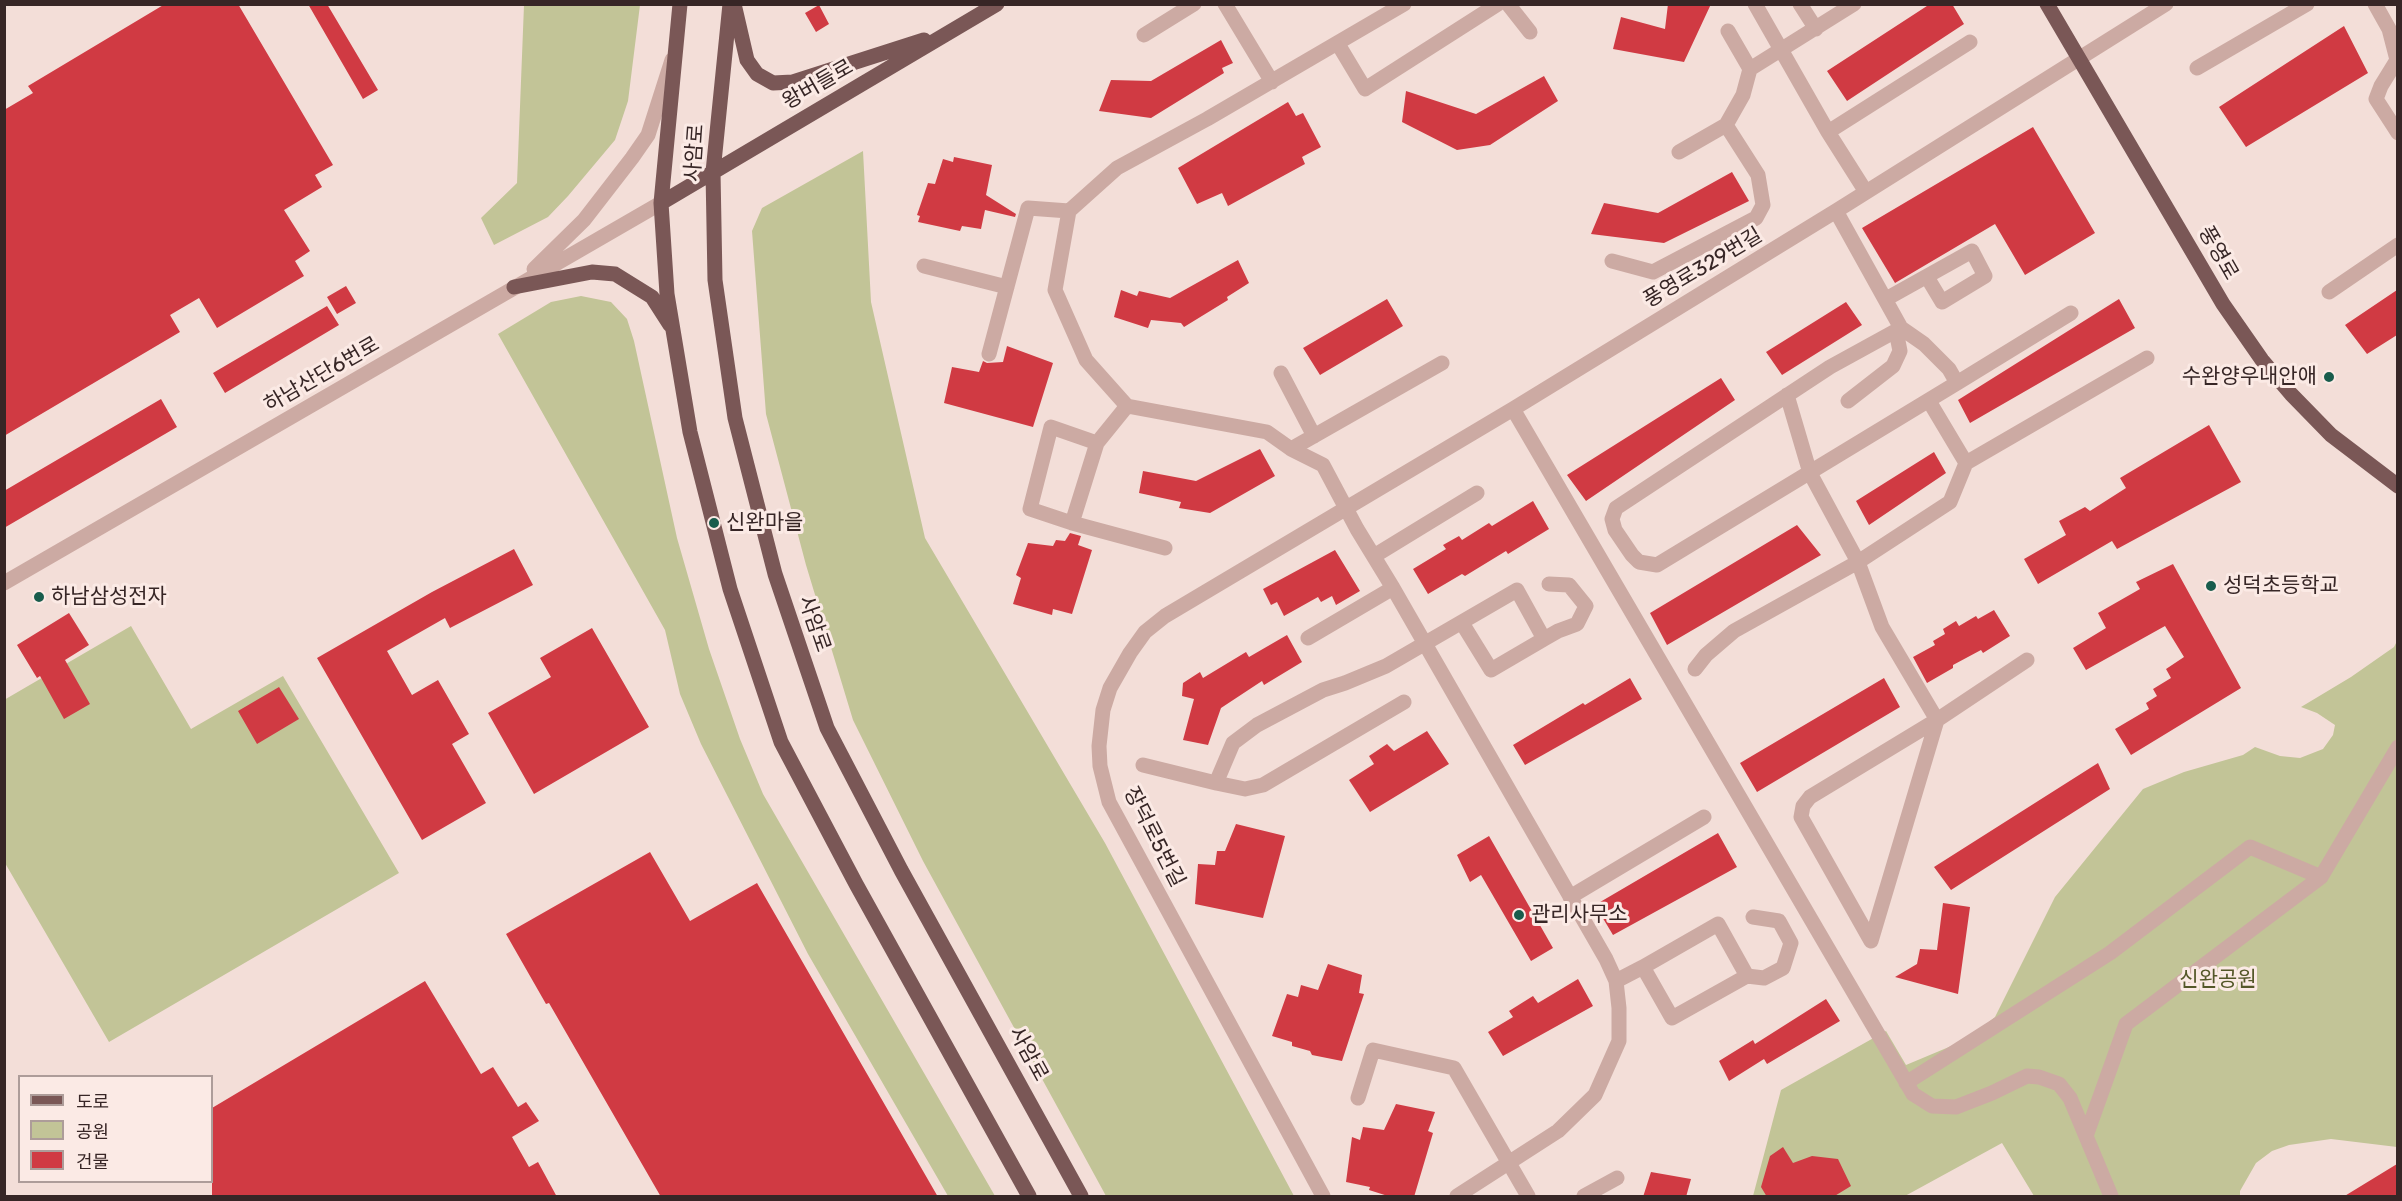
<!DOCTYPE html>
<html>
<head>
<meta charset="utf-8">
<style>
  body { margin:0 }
  #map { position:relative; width:2402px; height:1201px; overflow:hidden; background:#f3ded8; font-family:Rubik,"Noto Sans KR",sans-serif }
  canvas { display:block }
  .frame { position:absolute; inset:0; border:6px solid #372626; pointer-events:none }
  .legend { position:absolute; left:18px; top:1075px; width:195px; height:108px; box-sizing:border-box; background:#fbeae5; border:2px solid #ad9c99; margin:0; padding:8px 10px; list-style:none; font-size:18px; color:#372626 }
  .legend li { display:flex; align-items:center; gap:12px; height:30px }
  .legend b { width:30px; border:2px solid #ad9c99 }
</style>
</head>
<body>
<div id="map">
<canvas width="2402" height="1201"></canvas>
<div class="frame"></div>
<ul class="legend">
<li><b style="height:8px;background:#7a5756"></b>도로</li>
<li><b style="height:16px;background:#c2c497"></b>공원</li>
<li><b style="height:16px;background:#d03a43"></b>건물</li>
</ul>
</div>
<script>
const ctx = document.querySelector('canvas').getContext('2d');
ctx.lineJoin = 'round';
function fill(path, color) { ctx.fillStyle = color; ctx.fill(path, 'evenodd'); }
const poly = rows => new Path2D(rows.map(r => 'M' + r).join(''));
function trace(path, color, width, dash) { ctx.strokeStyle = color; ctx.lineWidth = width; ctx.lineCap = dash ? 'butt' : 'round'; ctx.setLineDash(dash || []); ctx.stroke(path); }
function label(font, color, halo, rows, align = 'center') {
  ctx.font = font + ' Rubik,"Noto Sans KR",sans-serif'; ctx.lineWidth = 6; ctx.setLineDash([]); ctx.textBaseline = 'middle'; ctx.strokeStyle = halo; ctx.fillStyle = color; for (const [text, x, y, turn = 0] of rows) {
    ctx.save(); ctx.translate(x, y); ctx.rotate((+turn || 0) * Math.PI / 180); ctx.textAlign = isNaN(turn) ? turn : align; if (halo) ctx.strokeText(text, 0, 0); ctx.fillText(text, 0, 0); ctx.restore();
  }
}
fill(poly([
  [524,5,640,5,628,101,615,140,568,196,548,217,494,245,481,218,517,183],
  [863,151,871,302,925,538,1105,843,1294,1196,1106,1196,923,861,853,720,806,565,766,414,752,231,762,208],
  [581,296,611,302,627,319,634,341,677,538,709,649,740,739,763,794,995,1196,948,1196,808,954,701,744,680,694,665,630,498,334,551,302],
  [131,626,191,729,283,676,399,873,109,1042,5,863,4,700],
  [2397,641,2397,1147,2331,1139,2289,1145,2272,1151,2256,1163,2240,1191,2240,1196,2034,1196,2002,1143,1905,1196,1753,1196,1781,1090,1886,1031,1906,1065,1968,1039,1995,1017,2055,897,2143,789,2184,772,2243,755,2255,747,2280,756,2300,758,2323,749,2333,735,2335,725,2317,713,2301,707,2351,677,2394,647]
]), '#c2c497');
fill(poly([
  [165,4,238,4,333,165,315,175,322,187,284,210,310,251,295,261,304,276,217,328,199,298,170,315,180,332,4,436,4,110,33,93,28,86],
  [308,4,327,4,378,90,363,99],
  [1668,4,1711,4,1684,62,1613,49,1621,17,1665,29],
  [1930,4,1952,4,1964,24,1847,101,1827,71],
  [819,5,829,24,816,32,805,13],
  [2344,26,2368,73,2246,147,2219,107],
  [1221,40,1233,63,1222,68,1224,73,1151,118,1099,111,1111,80,1151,81],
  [1544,76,1558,101,1490,145,1457,150,1402,122,1406,91,1476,114],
  [1288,102,1296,116,1303,113,1321,147,1302,157,1305,164,1228,206,1222,193,1197,204,1178,168],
  [2033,127,2095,233,2025,275,1995,224,1895,283,1862,228],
  [954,157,992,165,986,195,1016,214,1015,217,985,210,981,229,962,226,960,231,918,222,920,216,917,215,928,183,935,184,943,159,953,162],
  [1732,172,1749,201,1664,243,1591,234,1604,203,1658,213],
  [1238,260,1249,283,1227,297,1228,300,1184,327,1181,323,1151,320,1148,328,1114,317,1121,290,1137,296,1139,291,1170,298],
  [346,286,356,303,337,314,327,297],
  [2397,290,2397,335,2367,354,2345,325],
  [1387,299,1403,326,1320,375,1303,348],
  [2119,299,2135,328,1970,423,1958,400],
  [1846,302,1862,325,1782,375,1766,352],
  [327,306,339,325,225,393,213,373],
  [1007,346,1053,363,1033,427,944,403,952,367,979,372,983,361,987,363,1003,362],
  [1721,378,1735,400,1586,501,1567,475],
  [161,399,177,427,4,528,4,491],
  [2209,425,2241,482,2117,549,2112,541,2038,584,2024,559,2066,535,2059,521,2085,507,2090,511,2126,488,2120,478],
  [1260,449,1275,476,1210,513,1179,508,1181,502,1139,493,1143,471,1196,481],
  [1934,452,1946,473,1869,525,1856,501],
  [1533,501,1549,529,1508,554,1506,551,1465,576,1462,574,1428,594,1413,569,1446,549,1443,545,1459,536,1462,540,1489,523,1492,526],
  [1797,525,1821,555,1667,645,1650,613],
  [1070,533,1081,536,1078,545,1092,550,1072,614,1053,609,1052,615,1013,604,1021,578,1016,575,1028,543,1053,546,1056,540,1065,541],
  [514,549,533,585,450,628,445,618,387,651,412,695,438,680,469,734,452,744,486,803,422,840,317,658,432,592],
  [1335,550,1360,591,1336,605,1332,596,1321,602,1318,597,1284,616,1277,602,1271,605,1263,589],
  [2173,564,2241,688,2131,755,2115,729,2149,709,2146,703,2157,696,2153,689,2171,678,2166,669,2184,657,2165,626,2086,670,2073,648,2106,628,2098,613,2140,589,2136,582],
  [1994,610,2010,636,1983,653,1981,650,1953,665,1953,668,1927,683,1913,657,1935,645,1933,641,1945,634,1943,629,1956,621,1959,626,1976,616,1978,619],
  [69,613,89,645,65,660,90,704,64,719,40,676,37,678,17,645],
  [592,628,649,727,534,794,488,713,551,677,540,658],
  [1287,635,1302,662,1264,685,1262,681,1221,708,1208,745,1183,740,1194,699,1182,696,1183,683,1200,672,1203,678,1246,652,1249,657],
  [1630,678,1642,699,1525,765,1513,745,1583,703,1585,705],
  [1884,678,1900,707,1757,792,1740,763],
  [279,687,299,719,257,744,238,711],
  [1427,731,1449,764,1370,812,1349,780,1374,764,1369,756,1387,744,1394,751],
  [2098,763,2110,789,1951,890,1934,867],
  [1236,824,1285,836,1263,918,1195,904,1198,864,1215,865,1217,851,1225,851],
  [1718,833,1737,867,1613,935,1595,905],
  [1489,836,1553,948,1531,961,1481,875,1470,882,1457,855],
  [650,852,690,921,757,883,938,1197,661,1197,549,1003,546,1004,506,934],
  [1943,903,1970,907,1958,994,1895,977,1917,964,1920,949,1937,950],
  [1328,964,1362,975,1359,993,1364,994,1342,1061,1312,1055,1310,1051,1292,1046,1292,1042,1272,1036,1287,994,1298,997,1301,985,1318,990],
  [1578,979,1593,1006,1503,1056,1488,1032,1513,1017,1509,1011,1533,996,1538,1003],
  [425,981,481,1074,493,1067,518,1107,526,1102,539,1121,512,1137,529,1167,538,1162,557,1197,212,1197,212,1108],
  [1826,999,1840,1021,1767,1064,1764,1059,1729,1081,1719,1061,1753,1040,1755,1044],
  [1396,1104,1435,1112,1428,1131,1433,1133,1414,1197,1391,1197,1369,1190,1370,1187,1346,1182,1352,1137,1360,1140,1363,1127,1384,1130],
  [1783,1147,1793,1163,1812,1156,1838,1159,1851,1186,1833,1197,1767,1197,1761,1187,1770,1156],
  [2397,1164,2397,1197,2343,1197],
  [1651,1172,1691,1179,1686,1197,1643,1197]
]), '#d03a43');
trace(poly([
  [1225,4,1272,82],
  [1404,4,1207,119,1117,168,1069,211,1055,290,1086,360,1127,406,1267,432,1291,449,1323,465,1357,529,1393,588,1606,959,1616,981,1619,1008,1619,1041,1595,1095,1558,1131,1457,1196],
  [1508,4,1530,32],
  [1755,4,1828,132,1866,192],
  [1800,4,1816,29],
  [2375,4,2389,29,2397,60,2381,86,2376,99,2398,133],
  [1728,31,1750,69],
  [1144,35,1194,4],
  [1338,44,1365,89,1498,4],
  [2197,68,2307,4],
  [1828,132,1970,42],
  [1679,152,1726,125,1743,95,1750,69,1854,4],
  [1836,211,1901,328,1830,367,1616,508,1612,519,1615,530,1632,555,1639,562,1657,565,1957,383],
  [1612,261,1653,272,1756,218,1763,205,1758,175,1726,125],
  [924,266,1007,287],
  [534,269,584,220,632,158,648,135,672,60],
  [2329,292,2398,245],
  [1886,299,1972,251,1985,276,1942,302,1927,277],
  [1901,328,1924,344,1949,369,1957,383,2071,313],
  [989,354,1028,208,1069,211],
  [1281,373,1314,436],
  [1848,401,1893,366,1900,351,1896,331],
  [1929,401,1966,463,1950,502,1858,562,1882,627,1937,720,1810,797,1803,806,1801,817,1871,941,1937,720,2027,660],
  [1513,409,1913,1094,1932,1106,1956,1107,1992,1093,2027,1076,2039,1077,2059,1084,2070,1098,2111,1196],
  [1097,443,1127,406],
  [1291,449,1442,363],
  [1966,463,2147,358],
  [1072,523,1097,443,1051,427,1030,509,1072,523,1165,548],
  [1374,556,1477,493],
  [4,583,661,203],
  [1308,638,1393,588],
  [1544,639,1558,631,1577,624,1586,606,1569,585,1549,584],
  [1695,669,1706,655,1734,631,1858,562,1810,473,1787,395],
  [1143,765,1216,783,1233,743,1257,725,1323,690,1345,683,1386,666,1517,590,1544,639,1491,670,1462,623],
  [1216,783,1245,789,1263,785,1404,702],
  [1570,897,1704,817],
  [1747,976,1764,978,1783,968,1791,943,1779,921,1753,917],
  [1616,981,1643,967,1672,1018,1747,976,1718,924,1643,967],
  [1906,1083,2110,953,2250,847,2321,877],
  [1358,1098,1373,1050,1454,1068,1528,1196],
  [2086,1136,2126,1024,2321,877,2398,747],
  [1323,1196,1109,802,1100,766,1099,746,1103,710,1110,688,1130,653,1145,632,1165,616,1513,409,1836,211,2166,4],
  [1584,1196,1617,1178]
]), '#ccaaa3', 15);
trace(poly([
  [680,4,661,203,667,294,690,432,730,589,781,742,856,884,1029,1196],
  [730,4,713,172,715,280,735,418,775,574,827,728,901,870,1081,1196],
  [734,4,747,60,757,74,773,83,793,82,924,40],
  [2047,4,2223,304,2262,360,2291,394,2331,435,2398,486],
  [661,203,997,4],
  [514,287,592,272,615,274,652,297,670,325]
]), '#7a5756', 15);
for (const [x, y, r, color] of [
  [2329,377,6,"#185c4c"],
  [714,523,6,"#185c4c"],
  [2211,586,6,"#185c4c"],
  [39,597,6,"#185c4c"],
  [1519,915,6,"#185c4c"]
]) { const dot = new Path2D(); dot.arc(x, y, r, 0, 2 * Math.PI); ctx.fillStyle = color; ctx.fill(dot); trace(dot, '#fbeae5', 2); }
label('21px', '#372626', '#fbeae5', [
  ["왕버들로",818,85,-30],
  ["사암로",695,153,-86],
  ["풍영로",2218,253,60],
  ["풍영로329번길",1703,268,-31],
  ["하남산단6번로",322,375,-30],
  ["사암로",814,624,71],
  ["장덕로5번길",1154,837,63],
  ["사암로",1028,1054,61]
]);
label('21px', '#372626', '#fbeae5', [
  ["수완양우내안애",2317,377,"right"],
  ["신완마을",726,523],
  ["성덕초등학교",2223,586],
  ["하남삼성전자",51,597],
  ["관리사무소",1531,915]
], 'left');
label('21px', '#545728', '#fbeae5', [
  ["신완공원",2218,980]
]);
</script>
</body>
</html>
